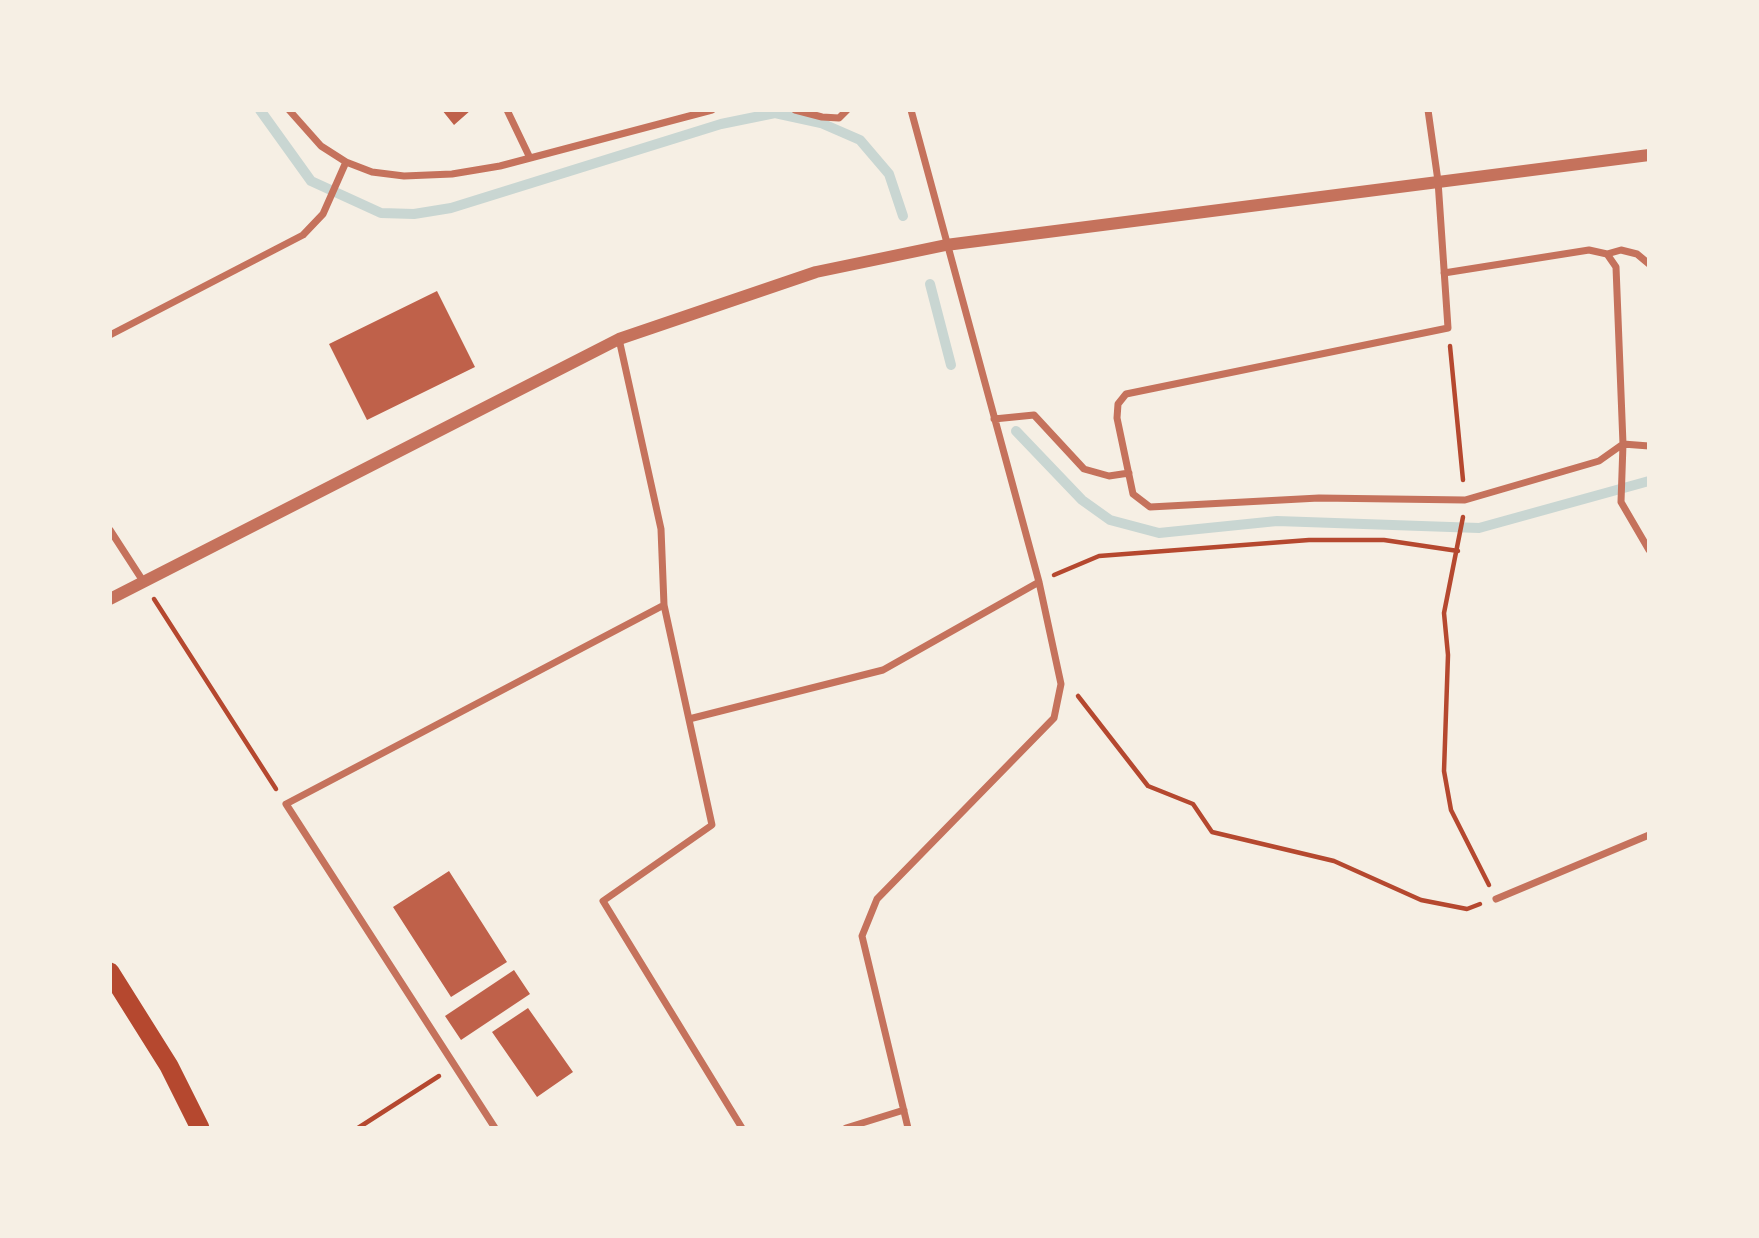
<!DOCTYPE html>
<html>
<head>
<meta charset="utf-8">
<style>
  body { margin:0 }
  #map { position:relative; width:1759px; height:1238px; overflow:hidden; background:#f6efe4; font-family:"Noto Serif",serif }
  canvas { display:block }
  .frame { position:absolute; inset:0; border:112px solid #f6efe4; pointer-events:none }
</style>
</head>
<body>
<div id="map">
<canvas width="1759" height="1238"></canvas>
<div class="frame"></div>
</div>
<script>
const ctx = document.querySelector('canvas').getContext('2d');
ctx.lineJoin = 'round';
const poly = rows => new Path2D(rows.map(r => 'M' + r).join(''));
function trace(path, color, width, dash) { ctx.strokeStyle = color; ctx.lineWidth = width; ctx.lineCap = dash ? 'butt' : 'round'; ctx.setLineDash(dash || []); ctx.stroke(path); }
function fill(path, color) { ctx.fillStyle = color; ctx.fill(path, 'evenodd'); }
trace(poly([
  [260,110,311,181,381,213,414,214,451,208,721,124,775,113,821,123,860,140,889,174,903,216],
  [930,284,951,365],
  [1016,431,1082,500,1110,520,1159,533,1277,521,1479,528,1649,481]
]), '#c9d6d2', 10);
fill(poly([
  [442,110,471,110,454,125],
  [437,291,475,367,367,420,329,344],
  [449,871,507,962,451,997,393,907],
  [514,970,530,994,461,1040,445,1016],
  [528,1008,573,1072,537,1097,492,1032]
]), '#bf614a');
trace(poly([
  [1450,346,1463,480],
  [1463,517,1444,613,1448,655,1444,771,1451,810,1489,885],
  [1054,575,1099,556,1309,540,1384,540,1458,551],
  [154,599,276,789],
  [1078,696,1148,786,1193,804,1212,832,1334,861,1421,900,1467,909,1480,904],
  [358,1128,439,1076]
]), '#b5482f', 4.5);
trace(poly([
  [289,110,321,146,346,162,372,172,404,176,452,174,500,166,712,110],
  [507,110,530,158],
  [795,110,822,117,839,118,847,110],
  [1428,110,1438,181,1448,328,1126,394,1118,404,1117,418,1133,494,1150,507,1319,498,1465,500,1599,461,1623,444,1649,446],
  [1607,254,1621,250,1637,254,1649,264],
  [1444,273,1589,250,1607,254,1616,267,1623,444,1621,502,1649,550],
  [110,335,303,235,323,214,346,162],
  [619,339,661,529,664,605,712,825,603,901,742,1128],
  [994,419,1034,415,1084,469,1109,476,1129,473],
  [110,530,143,581],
  [689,719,883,670,1039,582],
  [1496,899,1649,835],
  [495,1128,286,804,664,605],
  [846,1128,904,1110],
  [908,1128,862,936,877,899,1054,718,1061,684,1039,582,911,110]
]), '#c5725c', 7);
trace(poly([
  [110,599,619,339,816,272,946,245,1649,155]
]), '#c5725c', 12);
trace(poly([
  [110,972,169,1066,200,1128]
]), '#b5482f', 19);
</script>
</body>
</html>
